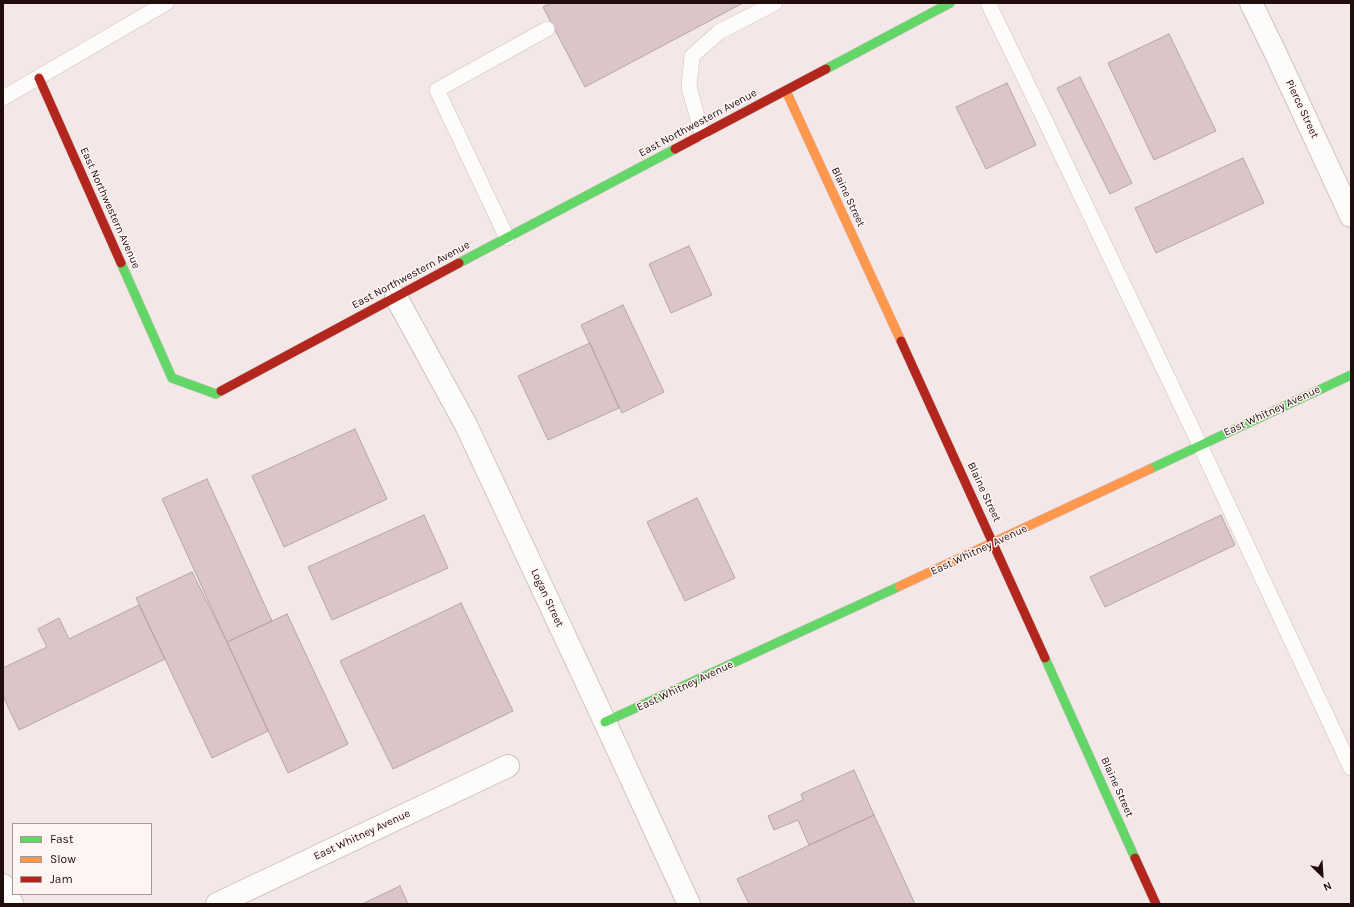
<!DOCTYPE html>
<html>
<head>
<meta charset="utf-8">
<style>
  body { margin:0 }
  #map { position:relative; width:1354px; height:907px; overflow:hidden; background:#f3e8e7; font-family:Karla,sans-serif }
  canvas { display:block }
  .frame { position:absolute; inset:0; border:4px solid #200e0d; pointer-events:none }
  .legend { position:absolute; left:12px; top:823px; width:140px; height:72px; box-sizing:border-box; background:#fef4f2; border:1px solid #a59896; margin:0; padding:5px 7px; list-style:none; font-size:12px; color:#200e0d }
  .legend li { display:flex; align-items:center; gap:8px; height:20px }
  .legend b { width:20px; border:1px solid #a59896 }
  .north { position:absolute; left:1302px; top:855px; width:40px; height:40px; -webkit-text-stroke:3px #fef4f2; paint-order:stroke; rotate:155deg; font-size:11px; font-weight:700; line-height:16px; text-align:center; color:#200e0d }
  .north::after { content:''; display:block; margin:auto; width:14px; height:18px; background:#200e0d; clip-path:polygon(50% 0,100% 100%,50% 72%,0 100%) }
</style>
</head>
<body>
<div id="map">
<canvas width="1354" height="907"></canvas>
<div class="frame"></div>
<ul class="legend">
<li><b style="height:5px;background:#63d668"></b>Fast</li>
<li><b style="height:5px;background:#ff974d"></b>Slow</li>
<li><b style="height:5px;background:#b3261e"></b>Jam</li>
</ul>
<div class="north">N</div>
</div>
<script>
const ctx = document.querySelector('canvas').getContext('2d');
ctx.lineJoin = 'round';
function fill(path, color) { ctx.fillStyle = color; ctx.fill(path, 'evenodd'); }
const poly = rows => new Path2D(rows.map(r => 'M' + r).join(''));
function trace(path, color, width, dash) { ctx.strokeStyle = color; ctx.lineWidth = width; ctx.lineCap = dash ? 'butt' : 'round'; ctx.setLineDash(dash || []); ctx.stroke(path); }
function label(font, color, halo, rows, align = 'center') {
  ctx.font = font + ' Karla,sans-serif'; ctx.lineWidth = 3; ctx.setLineDash([]); ctx.textBaseline = 'middle'; ctx.strokeStyle = halo; ctx.fillStyle = color; for (const [text, x, y, turn = 0] of rows) {
    ctx.save(); ctx.translate(x, y); ctx.rotate((+turn || 0) * Math.PI / 180); ctx.textAlign = isNaN(turn) ? turn : align; if (halo) ctx.strokeText(text, 0, 0); ctx.fillText(text, 0, 0); ctx.restore();
  }
}
const building = poly([
  [551,3,743,3,585,87,543,7,551,3],
  [1169,34,1216,131,1154,160,1108,63,1169,34],
  [1080,77,1132,183,1110,194,1057,88,1080,77],
  [1007,83,1036,145,986,169,956,107,1007,83],
  [1243,158,1264,203,1156,253,1135,208,1243,158],
  [689,246,712,295,671,313,649,264,689,246],
  [623,305,664,392,622,413,581,325,623,305],
  [590,343,619,408,548,440,518,376,590,343],
  [355,429,387,499,284,547,252,476,355,429],
  [207,479,272,621,227,642,162,499,207,479],
  [697,498,735,578,685,601,647,522,697,498],
  [424,515,448,568,332,620,308,567,424,515],
  [1221,515,1235,545,1105,607,1090,577,1221,515],
  [192,572,227,642,268,731,212,758,136,598,192,572],
  [461,603,513,711,393,769,340,661,461,603],
  [139,605,165,659,19,730,3,696,3,668,47,647,38,629,59,618,69,639,139,605],
  [287,614,348,744,288,773,227,642,287,614],
  [854,770,874,815,809,845,798,820,774,830,768,816,803,800,801,794,854,770],
  [874,815,915,904,749,904,737,879,874,815],
  [400,886,408,904,362,904,400,886]
]);
fill(building, '#dcc5c9');
trace(building, '#b3a5a7', 1);
const lane = poly([
  [988,3,1040,110,1200,445,1351,768],
  [3,98,166,3],
  [702,134,689,87,692,56,719,32,775,3],
  [507,238,437,90,547,29]
]);
const street = poly([
  [1251,3,1275,52,1351,216],
  [396,297,466,425,605,722,689,904],
  [3,885,12,904],
  [217,904,508,766]
]);
const fast = poly([
  [826,69,950,3],
  [121,263,172,378,216,394,221,391],
  [459,263,675,149],
  [1150,469,1351,375],
  [1045,658,1135,858],
  [605,722,900,586]
]);
const slow = poly([
  [786,91,901,341],
  [900,586,1150,469]
]);
const jam = poly([
  [39,78,121,263],
  [675,149,826,69],
  [901,341,1045,658],
  [221,391,459,263],
  [1135,858,1156,904]
]);
trace(lane, '#cfc0bf', 16);
trace(street, '#cfc0bf', 24);
trace(fast, '#cfc0bf', 10);
trace(slow, '#cfc0bf', 10);
trace(jam, '#cfc0bf', 10);
trace(lane, '#fdfcfb', 15);
trace(street, '#fdfcfb', 22);
trace(fast, '#63d668', 9);
trace(slow, '#ff974d', 9);
trace(jam, '#b3261e', 9);
label('11px', '#200e0d', '#fef4f2', [
  ["Pierce Street",1302,109,65],
  ["East Northwestern Avenue",698,123,-28],
  ["Blaine Street",848,197,65],
  ["East Northwestern Avenue",110,208,66],
  ["East Northwestern Avenue",411,275,-28],
  ["East Whitney Avenue",1272,411,-25],
  ["Blaine Street",984,492,65],
  ["East Whitney Avenue",979,550,-25],
  ["Logan Street",547,598,65],
  ["East Whitney Avenue",685,686,-25],
  ["Blaine Street",1117,787,66],
  ["East Whitney Avenue",362,835,-25]
]);
</script>
</body>
</html>
